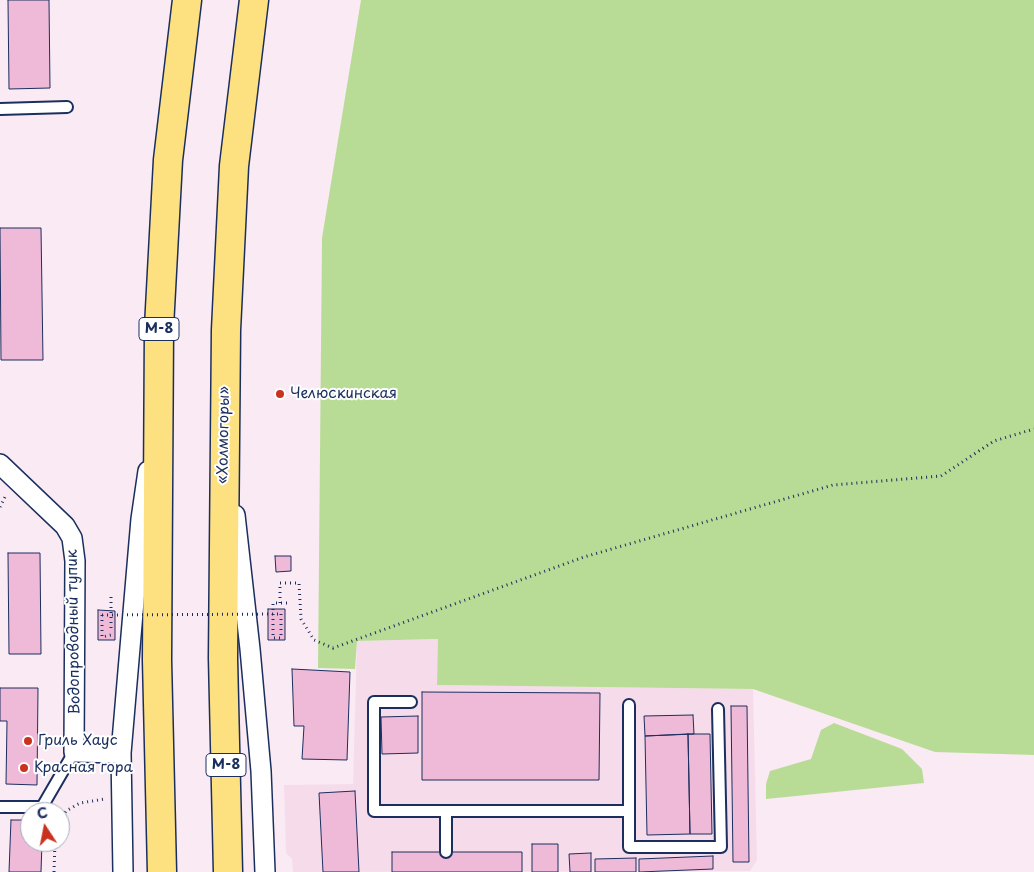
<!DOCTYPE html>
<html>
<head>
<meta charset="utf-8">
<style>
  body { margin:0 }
  #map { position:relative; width:1034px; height:872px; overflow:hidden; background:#faeaf3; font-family:"Playpen Sans",sans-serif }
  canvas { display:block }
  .north { position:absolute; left:20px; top:802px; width:50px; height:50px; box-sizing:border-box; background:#fff; border:1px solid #a4acbf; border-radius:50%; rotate:349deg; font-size:14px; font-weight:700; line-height:20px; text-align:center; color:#1b2f5e }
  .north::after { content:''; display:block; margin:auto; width:18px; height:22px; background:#c8321e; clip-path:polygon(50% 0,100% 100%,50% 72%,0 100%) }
</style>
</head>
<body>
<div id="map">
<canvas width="1034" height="872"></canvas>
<div class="north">С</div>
</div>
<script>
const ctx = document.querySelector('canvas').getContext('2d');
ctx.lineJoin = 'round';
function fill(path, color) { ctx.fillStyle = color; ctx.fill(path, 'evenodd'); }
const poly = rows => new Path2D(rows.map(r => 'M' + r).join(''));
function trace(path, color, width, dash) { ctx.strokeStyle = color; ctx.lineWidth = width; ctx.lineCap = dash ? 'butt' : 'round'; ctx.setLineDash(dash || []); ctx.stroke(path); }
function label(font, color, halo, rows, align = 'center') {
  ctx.font = font + ' "Playpen Sans",sans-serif'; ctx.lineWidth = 4; ctx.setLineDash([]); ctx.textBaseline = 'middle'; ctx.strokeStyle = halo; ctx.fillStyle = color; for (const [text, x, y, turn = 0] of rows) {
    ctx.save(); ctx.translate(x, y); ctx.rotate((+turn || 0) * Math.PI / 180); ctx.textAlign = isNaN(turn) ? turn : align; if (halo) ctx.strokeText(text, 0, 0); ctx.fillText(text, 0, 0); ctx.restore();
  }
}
fill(poly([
  [439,639,437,685,753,689,757,860,750,871,293,872,292,859,286,853,284,785,353,784,357,641]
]), '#f6dceb');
fill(poly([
  [361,0,1034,0,1034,755,935,752,753,689,437,685,438,639,357,641,355,669,318,668,322,238],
  [834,723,902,749,922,769,924,783,766,799,766,784,770,771,811,759,821,730]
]), '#b8dc96');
const building = poly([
  [8,0,49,0,50,88,9,89,8,0],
  [0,228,41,228,43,360,1,360,0,228],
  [8,553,40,553,41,654,9,654,8,553],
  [275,556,291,556,291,571,276,572,275,556],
  [268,609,285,609,285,640,268,640,268,609],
  [98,610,115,611,115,640,98,640,98,610],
  [292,669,350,672,347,760,302,759,304,726,294,726,292,669],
  [0,688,38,688,37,785,6,784,7,721,0,721,0,688],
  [422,692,600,693,599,780,422,780,422,692],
  [731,706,747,706,749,862,733,862,731,706],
  [693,715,694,734,645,736,644,716,693,715],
  [418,716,418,753,382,754,381,717,418,716],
  [688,734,690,834,647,835,645,736,688,734],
  [688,734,710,734,712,834,690,834,688,734],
  [355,791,359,872,323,872,319,793,355,791],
  [11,820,30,820,30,842,42,842,41,872,9,872,11,820],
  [532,844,558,844,558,872,532,872,532,844],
  [392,852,522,852,522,872,392,872,392,852],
  [591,853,591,872,570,872,569,854,591,853],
  [713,856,713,869,639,872,639,859,713,856],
  [636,858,636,872,595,872,595,859,636,858]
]);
fill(building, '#eebad7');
trace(building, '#1b2f5e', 1);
const service = poly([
  [0,109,67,107],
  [411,702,374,702,374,811,446,811],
  [0,807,42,807,74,752],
  [629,811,629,847,721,847,718,709],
  [446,852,446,811,629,811,629,705]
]);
const minor = poly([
  [0,464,65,526,72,538,75,561,74,752,121,753],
  [235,515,250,649,261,771,265,872],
  [123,872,121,753,141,519,148,471]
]);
const trunk = poly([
  [162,872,157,660,159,327,168,160,187,0],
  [228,872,223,658,226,330,234,166,254,0]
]);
trace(service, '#1b2f5e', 14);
trace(minor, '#1b2f5e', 22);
trace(trunk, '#1b2f5e', 31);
trace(poly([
  [0,507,6,495],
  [111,597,111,629],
  [280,603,280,583,299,583,301,619,314,640,333,648,584,557,833,485,941,476,994,441,1034,429],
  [281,614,281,638,273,638,273,603,289,603],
  [102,615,102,637,111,635],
  [60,821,66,811,80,803,105,799],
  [54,872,55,842]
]), '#1b2f5e', 3, [1, 4]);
trace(service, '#fff', 10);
trace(minor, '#fff', 19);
trace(trunk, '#fde080', 28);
trace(poly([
  [102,615,281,614]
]), '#1b2f5e', 3, [1, 4]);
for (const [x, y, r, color] of [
  [280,394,5,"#c8321e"],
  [28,741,5,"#c8321e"],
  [24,768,5,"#c8321e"]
]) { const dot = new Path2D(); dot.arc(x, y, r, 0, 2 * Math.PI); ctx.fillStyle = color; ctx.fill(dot); trace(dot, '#fff', 2); }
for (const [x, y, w] of [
  [159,329,40],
  [226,765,40]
]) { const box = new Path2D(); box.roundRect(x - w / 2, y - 11.5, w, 23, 4); ctx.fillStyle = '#fff'; ctx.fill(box); trace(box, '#1b2f5e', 1); }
label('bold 14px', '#1b2f5e', null, [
  ["М-8",159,329],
  ["М-8",226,765]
]);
label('15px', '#1b2f5e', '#fff', [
  ["Челюскинская",290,394],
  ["Гриль Хаус",38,741],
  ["Красная гора",34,768]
], 'left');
label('15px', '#1b2f5e', '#fff', [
  ["«Холмогоры»",224,435,-89],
  ["Водопроводный тупик",74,632,-91]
]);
</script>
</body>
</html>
